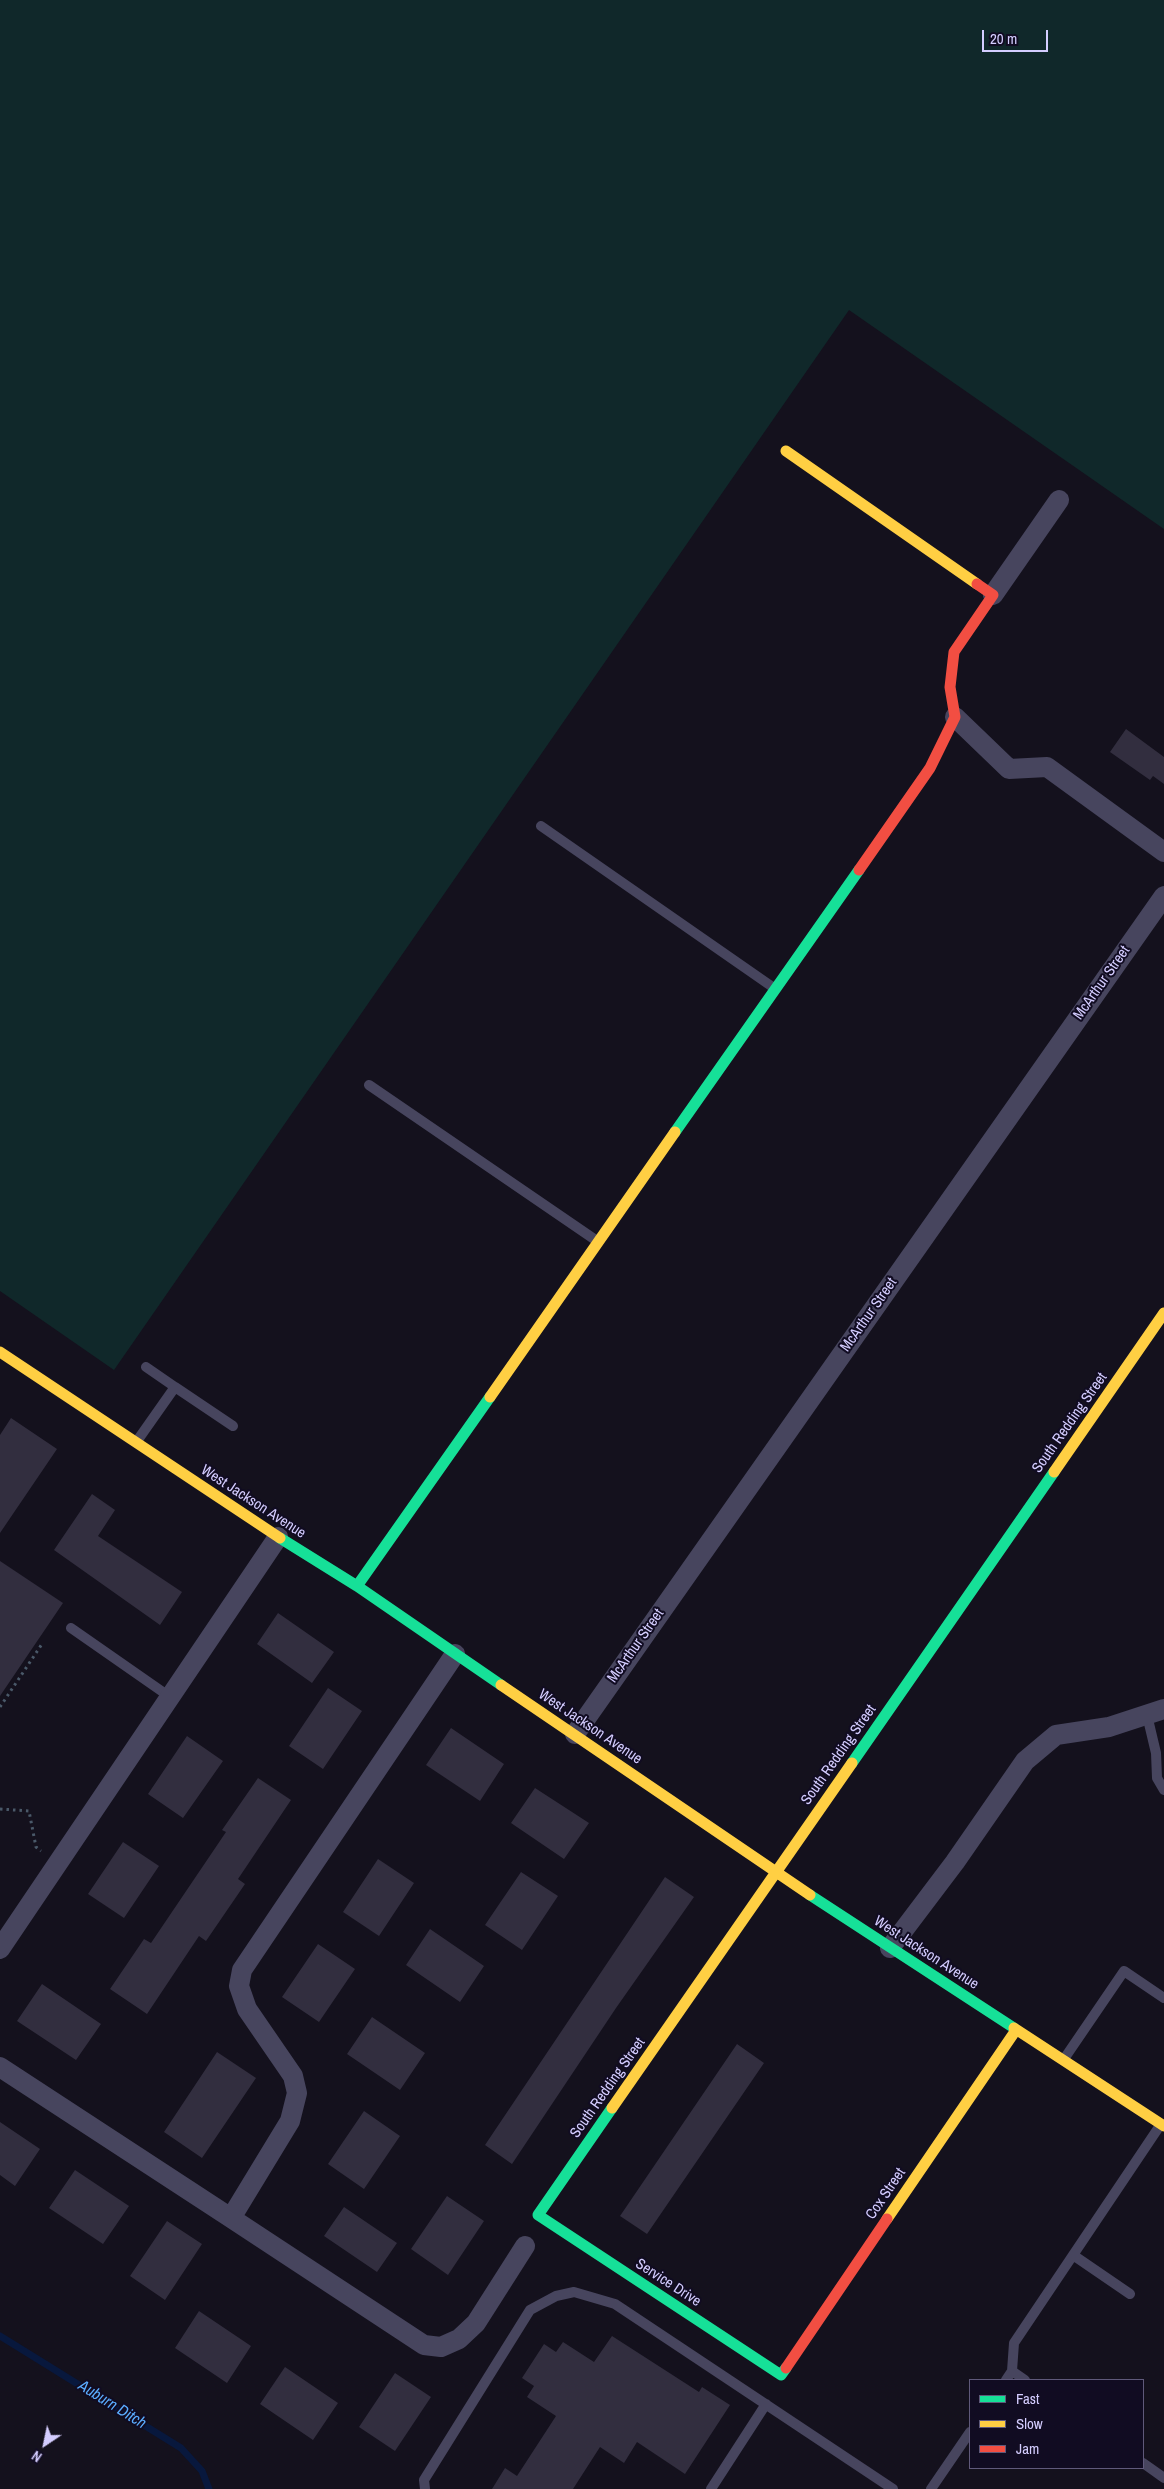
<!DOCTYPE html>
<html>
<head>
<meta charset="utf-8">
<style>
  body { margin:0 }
  #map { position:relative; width:1164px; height:2489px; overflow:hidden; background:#14111d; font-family:"Archivo Narrow",sans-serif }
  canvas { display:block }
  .legend { position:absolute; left:969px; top:2379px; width:175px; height:90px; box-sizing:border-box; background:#110c22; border:1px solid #5f597a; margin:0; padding:6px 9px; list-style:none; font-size:15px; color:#d4cdff }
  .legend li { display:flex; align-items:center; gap:10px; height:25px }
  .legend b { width:25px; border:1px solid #5f597a }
  .north { position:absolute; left:20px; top:2419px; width:50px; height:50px; -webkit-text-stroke:4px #110c22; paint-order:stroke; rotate:214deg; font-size:14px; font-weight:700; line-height:20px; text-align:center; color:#d4cdff }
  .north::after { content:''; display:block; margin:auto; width:18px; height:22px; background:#d4cdff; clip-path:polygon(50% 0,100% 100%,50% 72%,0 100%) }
  .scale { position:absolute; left:982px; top:30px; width:66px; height:22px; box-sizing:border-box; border:2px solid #d4cdff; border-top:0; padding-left:6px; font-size:15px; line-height:18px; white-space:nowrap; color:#d4cdff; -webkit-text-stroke:4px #110c22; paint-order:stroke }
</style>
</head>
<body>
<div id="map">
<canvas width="1164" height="2489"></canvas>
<ul class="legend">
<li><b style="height:6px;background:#16e098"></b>Fast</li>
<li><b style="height:6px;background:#ffcf43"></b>Slow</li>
<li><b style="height:6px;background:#f24e42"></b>Jam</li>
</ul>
<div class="north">N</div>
<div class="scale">20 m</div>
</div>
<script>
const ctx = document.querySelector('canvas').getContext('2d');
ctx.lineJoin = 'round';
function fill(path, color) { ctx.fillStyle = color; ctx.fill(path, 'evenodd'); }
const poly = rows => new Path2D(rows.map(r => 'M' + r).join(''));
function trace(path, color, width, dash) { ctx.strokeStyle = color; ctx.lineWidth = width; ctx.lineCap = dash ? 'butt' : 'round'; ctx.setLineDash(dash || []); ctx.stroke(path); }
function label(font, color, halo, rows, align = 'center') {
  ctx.font = font + ' "Archivo Narrow",sans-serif'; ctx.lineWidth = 4; ctx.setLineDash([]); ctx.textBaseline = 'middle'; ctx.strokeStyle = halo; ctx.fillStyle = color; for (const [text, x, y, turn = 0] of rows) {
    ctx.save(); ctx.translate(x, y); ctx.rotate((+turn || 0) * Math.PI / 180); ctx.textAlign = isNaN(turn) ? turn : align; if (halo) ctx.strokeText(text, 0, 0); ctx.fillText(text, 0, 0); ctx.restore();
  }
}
fill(poly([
  [0,0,1164,0,1164,529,849,310,114,1370,0,1291]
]), '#10282a');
trace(poly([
  [0,2336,181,2448,202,2471,209,2489]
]), '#08183d', 7);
fill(poly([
  [1126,729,1164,757,1164,784,1153,776,1150,780,1110,752],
  [11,1418,57,1449,0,1533,0,1435],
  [92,1494,115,1510,98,1536,182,1592,160,1625,54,1550],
  [0,1561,63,1603,0,1696],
  [278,1613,334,1652,312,1683,257,1644],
  [328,1688,362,1711,323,1769,289,1746],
  [451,1728,504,1764,480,1801,426,1765],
  [187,1736,223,1761,183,1818,148,1794],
  [258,1778,291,1800,238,1879,245,1884,206,1941,199,1936,147,2014,110,1989,144,1939,151,1943,226,1832,222,1830],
  [535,1788,589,1823,564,1859,511,1823],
  [123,1842,159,1866,124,1918,88,1894],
  [378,1859,414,1883,379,1936,343,1912],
  [521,1872,558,1896,522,1950,485,1925],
  [665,1877,694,1897,616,2008,512,2164,485,2145],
  [430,1929,484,1966,460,2002,406,1965],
  [318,1944,355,1969,319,2022,282,1997],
  [42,1984,101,2024,76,2060,17,2021],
  [372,2017,425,2053,400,2090,347,2054],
  [737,2044,764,2063,647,2234,620,2216],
  [217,2052,256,2078,202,2158,164,2132],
  [364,2111,400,2136,364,2189,328,2164],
  [0,2122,40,2149,15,2186,0,2175],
  [75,2170,129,2206,103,2244,49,2208],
  [447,2196,484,2221,448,2275,411,2249],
  [344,2207,397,2243,377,2272,324,2236],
  [167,2221,202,2244,165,2300,130,2276],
  [199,2311,251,2346,227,2383,175,2348],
  [612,2336,699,2392,702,2387,730,2405,685,2474,637,2442,624,2463,600,2447,573,2489,492,2489,505,2468,517,2476,556,2416,527,2397,534,2386,522,2378,544,2344,556,2352,563,2342,594,2362],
  [285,2367,338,2403,313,2440,260,2404],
  [395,2373,431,2397,395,2451,359,2427]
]), '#322e3f');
trace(poly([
  [0,1707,42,1644],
  [0,1809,29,1811,36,1847,41,1851]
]), '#4a5969', 3, [2.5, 4]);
trace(poly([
  [541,826,774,988],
  [369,1085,597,1241],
  [146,1367,175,1387],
  [137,1441,175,1387,233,1426],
  [71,1628,170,1697],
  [1147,1715,1156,1753,1157,1778,1164,1790],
  [1064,2059,1124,1971,1164,1998],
  [1073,2255,1130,2294],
  [1012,2371,1014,2343,1161,2124],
  [1006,2380,1012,2371,1025,2380],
  [1143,2463,1164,2478],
  [425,2489,424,2480,530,2310,556,2296,574,2292,615,2304,893,2489],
  [711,2489,766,2404],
  [931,2489,970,2432]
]), '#47455e', 10);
trace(poly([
  [993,595,1059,500],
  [955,717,1009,769,1047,767,1164,852],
  [575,1734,1164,896],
  [890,1948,955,1862,1025,1761,1056,1735,1109,1727,1164,1709],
  [0,1949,278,1537],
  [0,2067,231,2218,290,2121,297,2093,293,2076,247,2009,239,1986,242,1970,455,1654],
  [231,2218,424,2345,441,2347,459,2339,476,2323,525,2246]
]), '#47455e', 20);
trace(poly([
  [675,1132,859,870],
  [280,1538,357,1586,501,1685],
  [357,1586,490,1397],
  [852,1763,1054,1472],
  [810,1895,1014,2028],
  [612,2108,538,2215,781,2375,786,2368]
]), '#16e098', 11);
trace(poly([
  [786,451,977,584],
  [0,1352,280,1538],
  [490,1397,675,1132],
  [1054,1472,1164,1313],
  [501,1685,810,1895],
  [1014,2028,1164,2126],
  [612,2108,852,1763],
  [887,2219,1016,2030]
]), '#ffcf43', 11);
trace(poly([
  [859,870,930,768,955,717,950,687,954,652,993,595,977,584],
  [786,2368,887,2219]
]), '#f24e42', 11);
label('15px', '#d4cdff', '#110c22', [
  ["McArthur Street",1102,983,-55],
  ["McArthur Street",869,1315,-55],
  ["South Redding Street",1070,1423,-55],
  ["West Jackson Avenue",253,1502,33],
  ["McArthur Street",636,1646,-55],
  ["West Jackson Avenue",590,1727,34],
  ["South Redding Street",839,1755,-55],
  ["West Jackson Avenue",926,1953,33],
  ["South Redding Street",608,2088,-55],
  ["Cox Street",886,2194,-56],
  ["Service Drive",668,2283,33]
]);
label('italic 16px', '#5badff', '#110c22', [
  ["Auburn Ditch",112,2405,32]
]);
</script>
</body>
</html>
